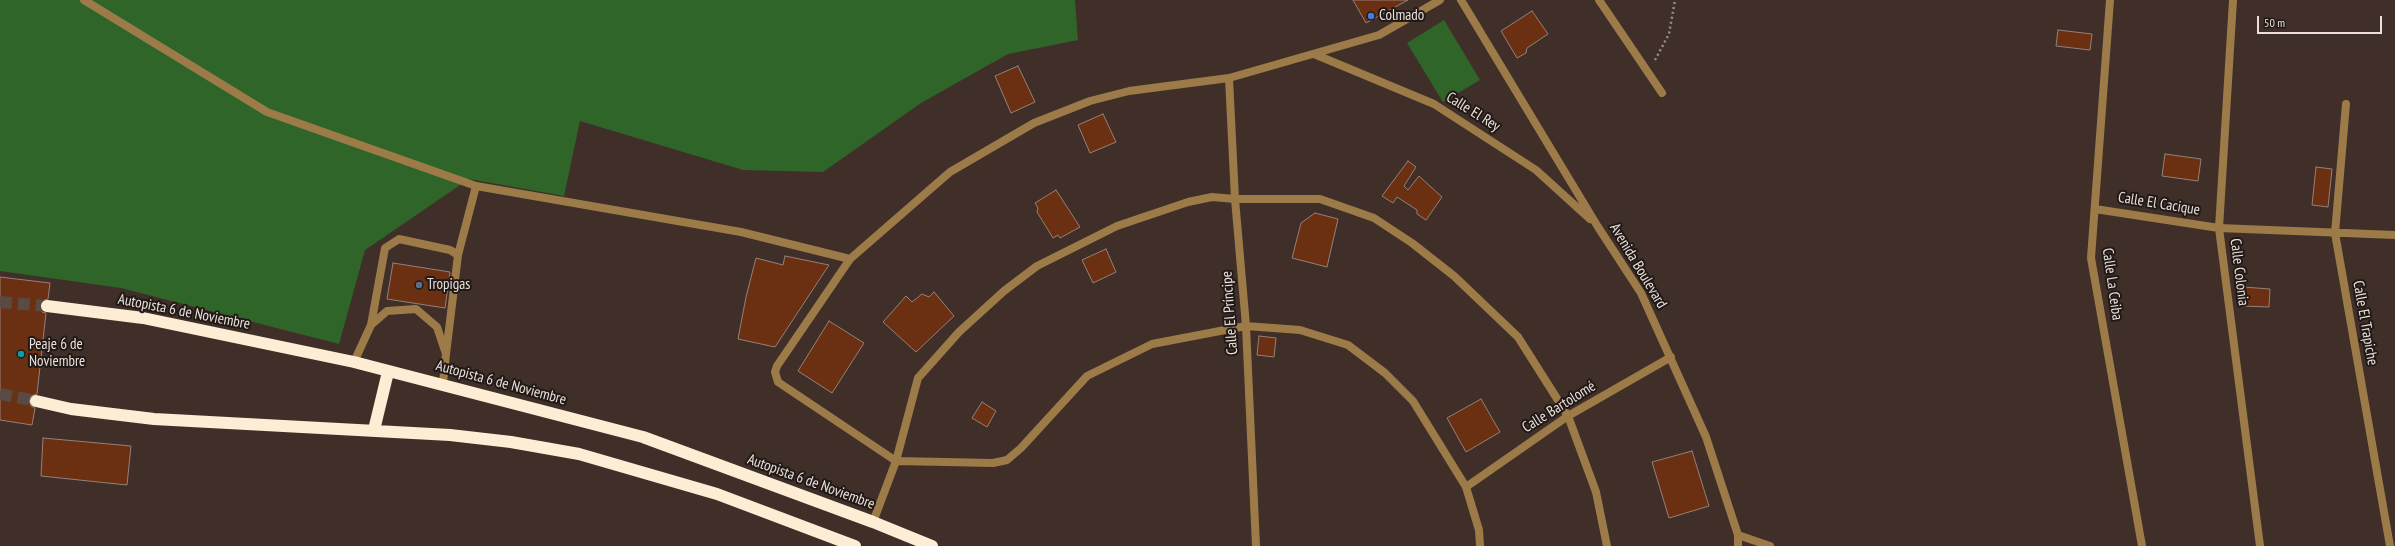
<!DOCTYPE html>
<html>
<head>
<meta charset="utf-8">
<style>
  body { margin:0 }
  #map { position:relative; width:2395px; height:546px; overflow:hidden; background:#3f2f28; font-family:"PT Sans Narrow",sans-serif }
  canvas { display:block }
  .scale { position:absolute; left:2257px; top:16px; width:125px; height:18px; box-sizing:border-box; border:2px solid #ebe0db; border-top:0; padding-left:5px; font-size:12px; line-height:14px; white-space:nowrap; color:#ebe0db; -webkit-text-stroke:3px #201916; paint-order:stroke }
</style>
</head>
<body>
<div id="map">
<canvas width="2395" height="546"></canvas>
<div class="scale">50 m</div>
</div>
<script>
const ctx = document.querySelector('canvas').getContext('2d');
ctx.lineJoin = 'round';
function fill(path, color) { ctx.fillStyle = color; ctx.fill(path, 'evenodd'); }
const poly = rows => new Path2D(rows.map(r => 'M' + r).join(''));
function trace(path, color, width, dash) { ctx.strokeStyle = color; ctx.lineWidth = width; ctx.lineCap = dash ? 'butt' : 'round'; ctx.setLineDash(dash || []); ctx.stroke(path); }
function label(font, color, halo, rows, align = 'center') {
  ctx.font = font + ' "PT Sans Narrow",sans-serif'; ctx.lineWidth = 4; ctx.setLineDash([]); ctx.textBaseline = 'middle'; ctx.strokeStyle = halo; ctx.fillStyle = color; for (const [text, x, y, turn = 0] of rows) {
    ctx.save(); ctx.translate(x, y); ctx.rotate((+turn || 0) * Math.PI / 180); ctx.textAlign = isNaN(turn) ? turn : align; if (halo) ctx.strokeText(text, 0, 0); ctx.fillText(text, 0, 0); ctx.restore();
  }
}
fill(poly([
  [0,0,1075,0,1078,40,1008,54,921,103,823,172,743,170,580,121,564,196,469,179,365,250,339,344,121,288,0,271],
  [1444,20,1480,80,1443,102,1407,43]
]), '#30652a');
const building = poly([
  [1353,0,1408,0,1366,23,1353,0],
  [1532,11,1548,34,1527,48,1526,53,1517,58,1501,31,1532,11],
  [2058,30,2092,34,2090,50,2056,46,2058,30],
  [1018,66,1035,102,1011,113,995,76,1018,66],
  [1103,114,1116,142,1090,153,1078,125,1103,114],
  [2165,154,2201,159,2198,181,2162,176,2165,154],
  [1408,161,1416,167,1404,186,1408,190,1419,176,1442,197,1426,220,1417,214,1417,210,1397,197,1393,203,1382,196,1408,161],
  [2316,167,2332,169,2328,207,2312,205,2316,167],
  [1056,190,1080,227,1060,238,1058,235,1053,238,1037,212,1038,208,1035,203,1056,190],
  [1315,213,1338,219,1327,267,1292,258,1301,223,1315,213],
  [1106,249,1116,272,1093,283,1082,260,1106,249],
  [785,256,829,265,775,347,738,339,746,297,756,258,783,265,785,256],
  [393,263,450,272,445,308,387,299,393,263],
  [0,277,50,283,48,299,41,301,40,305,42,312,46,313,37,394,31,396,29,400,31,406,35,408,32,425,0,420,0,277],
  [2243,287,2270,289,2269,307,2242,306,2243,287],
  [934,292,954,316,916,352,883,322,906,296,912,302,922,294,929,297,934,292],
  [829,321,864,343,832,393,798,371,829,321],
  [1259,336,1276,338,1274,357,1257,355,1259,336],
  [1481,399,1500,432,1466,452,1447,418,1481,399],
  [982,402,996,411,987,427,972,418,982,402],
  [43,438,131,446,127,485,41,476,43,438],
  [1692,451,1709,506,1669,518,1652,462,1692,451]
]);
fill(building, '#6b2f12');
trace(building, '#958179', 1);
trace(poly([
  [0,302,47,306],
  [0,394,36,401]
]), '#594a43', 12, [12, 6]);
trace(poly([
  [1655,60,1669,34,1675,0]
]), '#9a8c87', 2.5, [2, 3]);
trace(poly([
  [84,0,267,112,476,186,741,232,850,259],
  [458,255,476,186],
  [371,325,385,248,399,239,450,250,458,255,446,354],
  [354,362,371,325,387,311,416,309,437,327,446,354,443,383]
]), '#9d7b48', 8);
trace(poly([
  [1440,0,1379,35,1229,78,1129,91,1090,101,1034,123,950,172,850,259,777,366,775,372,778,382,896,461,993,463,1007,460,1021,448,1087,376,1152,344,1246,326,1300,330,1348,345,1385,373,1413,401,1466,487,1479,530,1480,546],
  [1461,0,1598,227,1641,293,1706,437,1738,535,1770,546],
  [1599,0,1662,93],
  [2110,0,2091,258,2142,546],
  [2233,0,2219,228,2260,546],
  [1314,54,1434,104,1536,170,1590,219],
  [1229,78,1235,199,1246,326,1256,546],
  [2346,104,2335,233,2390,546],
  [2095,209,2219,228,2395,235],
  [1466,487,1568,416,1671,357],
  [873,522,896,461,918,378,959,332,1004,291,1037,266,1117,226,1188,202,1212,197,1235,199,1320,199,1374,218,1412,243,1454,276,1518,337,1568,416,1596,492,1607,546],
  [1738,535,1738,546]
]), '#9d7b48', 8);
trace(poly([
  [47,306,143,318,354,362,643,437,873,522,932,546],
  [36,401,71,409,154,419,450,435,511,442,579,454,717,494,855,546],
  [374,430,388,372]
]), '#feedd5', 12);
for (const [x, y, r, color] of [
  [1371,16,4,"#3f7fe0"],
  [419,285,4,"#5c6f8a"],
  [21,354,4,"#0f9aa8"]
]) { const dot = new Path2D(); dot.arc(x, y, r, 0, 2 * Math.PI); ctx.fillStyle = color; ctx.fill(dot); trace(dot, '#201916', 1.5); }
label('15px', '#ebe0db', '#201916', [
  ["Colmado",1379,16],
  ["Tropigas",427,285],
  ["Peaje 6 de",29,345],
  ["Noviembre",29,362]
], 'left');
label('15px', '#ebe0db', '#201916', [
  ["Calle El Rey",1473,112,32],
  ["Calle El Cacique",2159,204,9],
  ["Avenida Boulevard",1638,266,59],
  ["Calle Colonia",2239,272,83],
  ["Calle La Ceiba",2112,284,82],
  ["Autopista 6 de Noviembre",184,312,11],
  ["Calle El Príncipe",1230,313,-94],
  ["Calle El Trapiche",2365,323,80],
  ["Autopista 6 de Noviembre",501,383,15],
  ["Calle Bartolomé",1559,407,-32],
  ["Autopista 6 de Noviembre",811,482,20]
]);
</script>
</body>
</html>
